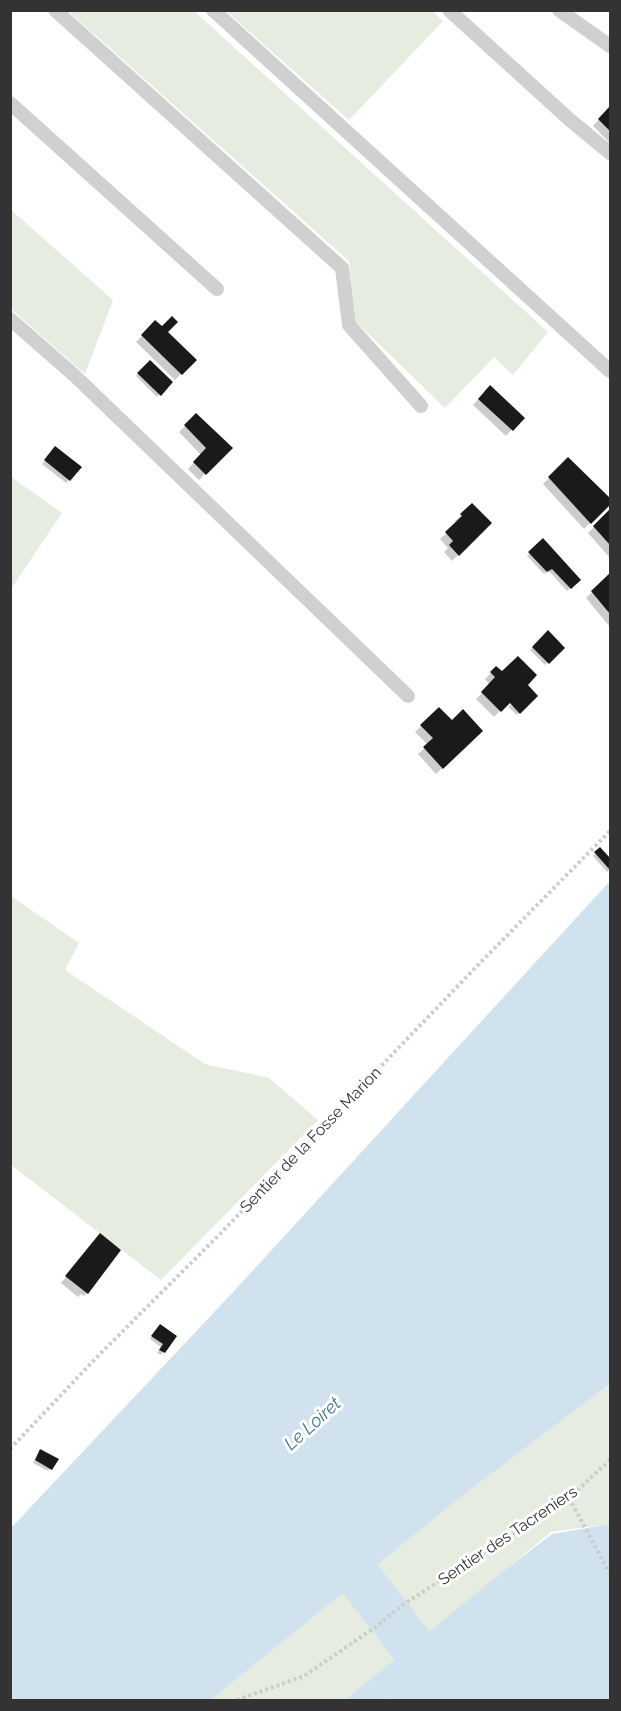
<!DOCTYPE html>
<html>
<head>
<meta charset="utf-8">
<style>
  body { margin:0 }
  #map { position:relative; width:621px; height:1711px; overflow:hidden; background:#fff; font-family:Raleway,sans-serif }
  canvas { display:block }
  .frame { position:absolute; inset:0; border:12px solid #333; pointer-events:none }
</style>
</head>
<body>
<div id="map">
<canvas width="621" height="1711"></canvas>
<div class="frame"></div>
</div>
<script>
const ctx = document.querySelector('canvas').getContext('2d');
ctx.lineJoin = 'round';
function fill(path, color) { ctx.fillStyle = color; ctx.fill(path, 'evenodd'); }
const poly = rows => new Path2D(rows.map(r => 'M' + r).join(''));
function trace(path, color, width, dash) { ctx.strokeStyle = color; ctx.lineWidth = width; ctx.lineCap = dash ? 'butt' : 'round'; ctx.setLineDash(dash || []); ctx.stroke(path); }
function label(font, color, halo, rows, align = 'center') {
  ctx.font = font + ' Raleway,sans-serif'; ctx.lineWidth = 6; ctx.setLineDash([]); ctx.textBaseline = 'middle'; ctx.strokeStyle = halo; ctx.fillStyle = color; for (const [text, x, y, turn = 0] of rows) {
    ctx.save(); ctx.translate(x, y); ctx.rotate((+turn || 0) * Math.PI / 180); ctx.textAlign = isNaN(turn) ? turn : align; if (halo) ctx.strokeText(text, 0, 0); ctx.fillText(text, 0, 0); ctx.restore();
  }
}
fill(poly([
  [68,11,194,11,548,332,513,375,494,357,445,408,354,320,349,261],
  [226,11,432,11,443,21,349,120],
  [11,210,113,300,85,374,11,309],
  [11,477,62,513,11,589],
  [11,896,79,943,65,970,205,1064,269,1078,318,1120,161,1280,11,1165],
  [610,1384,610,1524,551,1532,349,1700,211,1700,462,1496]
]), '#e6ecdf');
fill(poly([
  [610,881,610,1384,462,1496,211,1700,11,1700,11,1528,235,1290],
  [610,1524,610,1700,345,1700,501,1573,552,1534]
]), '#cfe2ee');
fill(poly([
  [610,108,610,143,593,126],
  [155,322,195,360,175,380,136,342],
  [150,362,171,382,157,397,136,376],
  [484,393,522,418,506,436,473,405],
  [196,415,230,448,199,480,188,469,201,455,179,432],
  [53,451,69,480,66,483,42,464],
  [568,459,610,500,610,503,584,529,543,484],
  [472,505,490,523,452,561,444,552,448,548,440,539,457,523,455,521],
  [610,511,610,558,588,533],
  [543,541,579,580,567,591,548,570,544,574,527,556],
  [610,575,610,627,586,598],
  [548,632,563,648,545,665,530,650],
  [496,668,502,673,535,675,494,717,476,699,490,685,485,679],
  [528,688,536,696,517,715,508,707],
  [439,709,452,722,481,731,436,774,418,754,428,745,415,732],
  [600,849,610,860,610,869,607,872,593,856],
  [94,1241,87,1293,84,1296,81,1294,78,1297,61,1283],
  [157,1329,175,1336,161,1355,157,1353,161,1347,150,1339],
  [38,1453,51,1469,48,1471,33,1463]
]), '#0003');
trace(poly([
  [322,1530,435,1675,409,1700]
]), '#cfe2ee', 45);
fill(poly([
  [610,106,610,131,598,119],
  [172,316,178,322,168,332,197,360,182,375,141,335,155,320,162,326],
  [150,360,173,382,161,396,137,373],
  [490,385,525,418,513,431,478,399],
  [196,413,233,448,206,475,193,462,206,448,184,425],
  [55,446,82,467,70,481,44,460],
  [568,457,610,498,610,505,591,524,548,477],
  [472,503,492,523,459,556,449,545,453,541,445,532,462,516,460,514],
  [610,509,610,545,593,526],
  [543,538,581,580,571,589,552,569,547,572,528,552],
  [610,573,610,614,591,591],
  [548,630,565,648,549,664,532,647],
  [518,656,537,675,528,685,538,696,520,714,510,703,501,712,481,692,495,677,490,672,496,666,502,671],
  [439,707,452,720,463,709,483,731,443,769,423,747,433,738,420,725],
  [600,847,610,858,610,870,594,852],
  [100,1233,121,1250,88,1294,65,1276],
  [160,1324,177,1336,165,1353,159,1350,163,1344,151,1336],
  [40,1449,59,1459,52,1470,35,1460]
]), '#1a1a1a');
trace(poly([
  [10,1449,97,1357,221,1233,479,964,610,831],
  [569,1498,610,1574],
  [237,1700,304,1676,377,1626,401,1606,569,1498,610,1460]
]), '#cdcdcd', 4, [3, 3]);
trace(poly([
  [55,10,342,268,349,325,421,406],
  [213,10,610,371],
  [449,10,570,120,610,153],
  [559,10,610,46],
  [10,103,217,289],
  [10,319,74,375,408,696]
]), '#d0d0d0', 14);
label('16px', '#333', '#fff', [
  ["Sentier de la Fosse Marion",311,1140,-46],
  ["Sentier des Tacreniers",508,1536,-34]
]);
label('italic 18px', '#3f7597', '#fff', [
  ["Le Loiret",313,1424,-42]
]);
</script>
</body>
</html>
